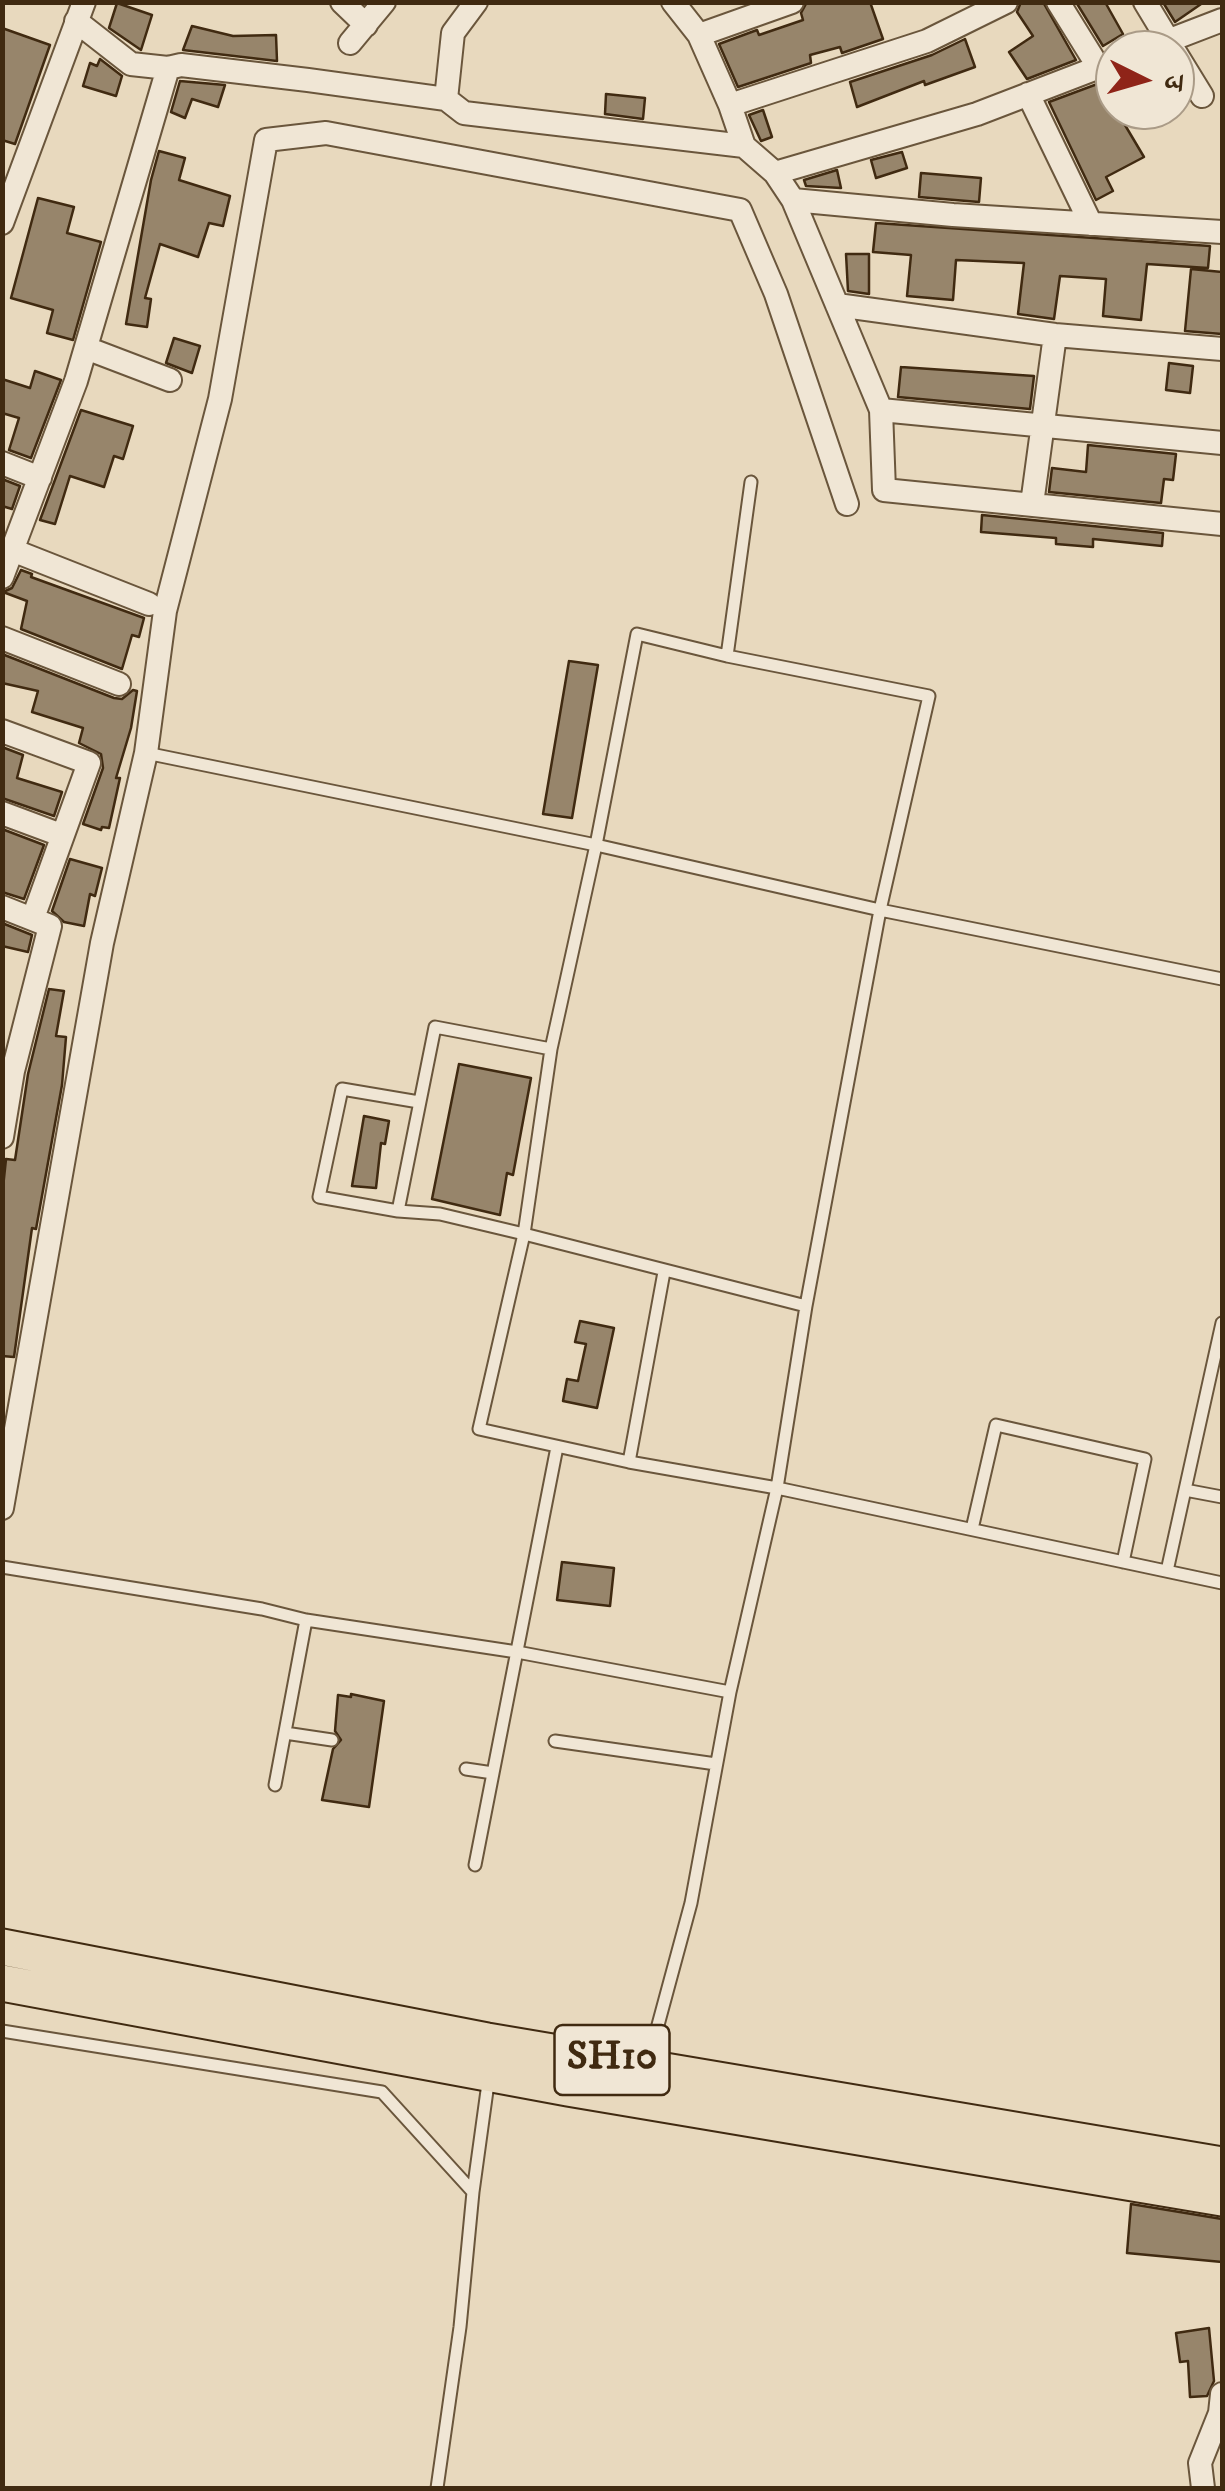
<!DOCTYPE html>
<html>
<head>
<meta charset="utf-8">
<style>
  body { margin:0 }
  #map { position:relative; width:1225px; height:2491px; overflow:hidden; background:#e8d9be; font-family:"IM FELL DW Pica","Noto Serif Devanagari",serif }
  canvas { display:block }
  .frame { position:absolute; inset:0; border:5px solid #402a11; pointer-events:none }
  .north { position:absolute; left:1095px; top:30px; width:100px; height:100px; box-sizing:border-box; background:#f0e6d5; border:2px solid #aa9b87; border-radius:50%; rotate:95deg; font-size:28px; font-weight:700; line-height:40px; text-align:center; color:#402a11 }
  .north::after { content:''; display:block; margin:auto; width:35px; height:45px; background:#8f2418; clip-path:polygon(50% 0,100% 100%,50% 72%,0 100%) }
</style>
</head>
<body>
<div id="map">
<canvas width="1225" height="2491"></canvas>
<div class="frame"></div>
<div class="north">उ</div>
</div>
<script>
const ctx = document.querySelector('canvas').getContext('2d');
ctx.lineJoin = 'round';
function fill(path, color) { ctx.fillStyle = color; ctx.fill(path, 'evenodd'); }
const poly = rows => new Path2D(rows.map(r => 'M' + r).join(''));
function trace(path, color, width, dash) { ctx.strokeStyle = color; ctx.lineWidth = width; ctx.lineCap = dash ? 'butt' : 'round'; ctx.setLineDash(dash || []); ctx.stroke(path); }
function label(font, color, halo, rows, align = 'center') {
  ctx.font = font + ' "IM FELL DW Pica",serif'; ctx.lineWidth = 8; ctx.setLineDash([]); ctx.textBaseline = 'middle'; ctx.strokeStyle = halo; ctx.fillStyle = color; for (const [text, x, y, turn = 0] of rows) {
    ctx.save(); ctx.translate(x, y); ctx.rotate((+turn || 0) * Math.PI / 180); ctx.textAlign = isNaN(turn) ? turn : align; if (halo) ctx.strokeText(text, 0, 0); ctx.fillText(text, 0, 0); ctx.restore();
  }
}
const building = poly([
  [807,2,870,2,883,39,842,53,840,47,810,55,811,63,738,87,719,44,757,30,759,35,803,20,801,13,807,2],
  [1021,2,1043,2,1076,60,1027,79,1009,52,1033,36,1017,12,1021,2],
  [1076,2,1105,2,1123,34,1103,46,1076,2],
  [1166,2,1204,2,1175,22,1164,4,1166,2],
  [117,3,152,15,141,50,109,28,117,3],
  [192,26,233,36,276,35,277,61,183,50,192,26],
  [2,28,50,45,15,144,2,140,2,28],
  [965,39,975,67,925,85,924,81,857,107,850,82,932,55,965,39],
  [100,59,122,76,116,96,83,86,90,63,97,66,100,59],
  [180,81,225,85,218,107,192,99,185,118,171,112,180,81],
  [1100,83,1144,157,1106,177,1113,191,1096,200,1049,102,1100,83],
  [606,94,645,98,643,119,605,114,606,94],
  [763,110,772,137,761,141,749,115,763,110],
  [159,151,185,158,179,180,230,196,223,226,209,223,198,257,160,244,145,298,151,299,147,327,126,324,151,180,159,151],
  [902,152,907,168,876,178,871,160,902,152],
  [837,170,841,188,806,186,804,180,837,170],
  [921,173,981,178,979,202,919,197,921,173],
  [38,198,74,207,67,233,101,242,73,340,47,333,53,310,11,298,38,198],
  [876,223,1210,246,1208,268,1147,264,1141,320,1103,316,1106,279,1060,276,1054,319,1018,314,1024,263,956,260,953,300,907,296,911,255,873,252,876,223],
  [846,254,869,254,869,294,848,291,846,254],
  [1191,269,1222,272,1222,334,1185,331,1191,269],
  [174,338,200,346,192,373,166,363,174,338],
  [1169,363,1193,366,1190,393,1166,390,1169,363],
  [901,367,1034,376,1030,409,898,397,901,367],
  [35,371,61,380,31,458,9,450,19,418,2,413,2,379,30,388,35,371],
  [81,410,133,426,123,459,114,456,104,487,70,476,55,524,40,520,81,410],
  [1088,445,1176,454,1173,480,1164,479,1161,503,1049,492,1052,468,1086,472,1088,445],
  [2,479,20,486,12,509,2,506,2,479],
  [982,515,1163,533,1162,546,1093,539,1093,547,1056,544,1056,538,981,532,982,515],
  [21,570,32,574,31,577,144,618,139,637,132,635,122,669,21,629,27,601,3,592,12,588,21,570],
  [2,654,114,698,122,699,133,690,137,691,131,728,116,778,120,778,109,828,102,827,101,830,83,824,103,768,101,754,79,743,83,728,32,712,38,691,2,683,2,654],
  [569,661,598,665,572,818,543,814,569,661],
  [2,747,23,755,17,778,62,792,54,816,2,798,2,747],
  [2,829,44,845,24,899,2,892,2,829],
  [70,859,102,868,95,896,90,894,84,926,64,922,52,911,70,859],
  [2,923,32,935,28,952,2,946,2,923],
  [49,989,64,991,56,1036,66,1037,62,1085,36,1229,32,1228,14,1357,2,1356,2,1197,6,1159,15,1160,28,1074,49,989],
  [459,1064,531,1078,513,1175,507,1173,500,1215,432,1199,459,1064],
  [364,1116,389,1121,385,1144,381,1143,376,1188,352,1186,364,1116],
  [580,1321,614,1328,597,1408,563,1401,567,1379,578,1381,586,1344,575,1342,580,1321],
  [562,1562,614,1568,610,1606,557,1600,562,1562],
  [351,1694,384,1701,369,1807,322,1800,333,1749,341,1740,335,1731,338,1695,351,1697,351,1694],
  [1131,2204,1222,2219,1222,2262,1127,2253,1131,2204],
  [1209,2328,1214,2381,1207,2396,1190,2397,1188,2361,1180,2362,1176,2333,1209,2328]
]);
fill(building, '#97856b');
trace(building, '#402a11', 2.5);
const service = poly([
  [727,656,751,482],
  [146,753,596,845,880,910,1222,979],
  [551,1049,435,1027,398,1211,440,1214,524,1234,806,1306],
  [398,1211,319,1197,342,1089,419,1102],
  [629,1462,664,1272],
  [1185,1490,1222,1497],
  [972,1529,996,1425,1145,1459,1123,1562],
  [2,1567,262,1609,306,1620,517,1652,730,1692],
  [1167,1571,1222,1323],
  [285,1733,332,1740],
  [555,1741,716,1764],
  [466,1769,493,1773],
  [275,1785,306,1620],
  [475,1865,557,1447],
  [2,2031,382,2092,473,2192],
  [648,2062,691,1903,730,1692,777,1488,806,1306,880,910,929,696,727,656,637,634,596,845,551,1049,524,1234,479,1429,629,1462,777,1488,1222,1583],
  [437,2488,460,2327,473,2192,489,2076]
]);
const minor = poly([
  [342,2,366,25],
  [673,2,699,35,730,105,744,146,775,173,793,200,881,410,884,490,1222,524],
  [1058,2,1099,68],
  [1145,2,1174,50],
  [76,21,131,64,168,68,181,65,308,80,446,99,464,113,744,146],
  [699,35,792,2],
  [350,43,384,2],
  [1144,50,1222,20],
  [1175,52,1202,96],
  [1028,94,1091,224],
  [446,99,453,33,476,2],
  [730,105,927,41,1006,2],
  [775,173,977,114,1115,61],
  [793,200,953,215,1222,232],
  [2,223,84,2],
  [837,305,1055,335,1222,349],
  [86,348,170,380],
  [881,410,1222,443],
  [2,463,40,478],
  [1032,504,1055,335],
  [12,550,149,604],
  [2,577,76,381,168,68],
  [2,638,119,684],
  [2,731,89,763,33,918],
  [2,813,61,835],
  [2,907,50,926,13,1071,2,1137],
  [2,1508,102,943,146,753,165,611,220,399,266,140,326,133,740,210,776,294,847,504],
  [1203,2488,1200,2463,1220,2413,1222,2394]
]);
const primary = poly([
  [2,1947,487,2041,1222,2165],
  [2,1983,568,2088,1222,2198]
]);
trace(service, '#6a563c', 15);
trace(minor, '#6a563c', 26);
trace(primary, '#402a11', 39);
trace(service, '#f0e6d5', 11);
trace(minor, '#f0e6d5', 22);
trace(primary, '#e8d9be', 35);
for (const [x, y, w] of [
  [612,2060,115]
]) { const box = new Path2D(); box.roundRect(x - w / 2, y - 35, w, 70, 8); ctx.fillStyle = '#f0e6d5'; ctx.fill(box); trace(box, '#402a11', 2.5); }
label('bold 40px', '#402a11', null, [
  ["SH10",612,2060]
]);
</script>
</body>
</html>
